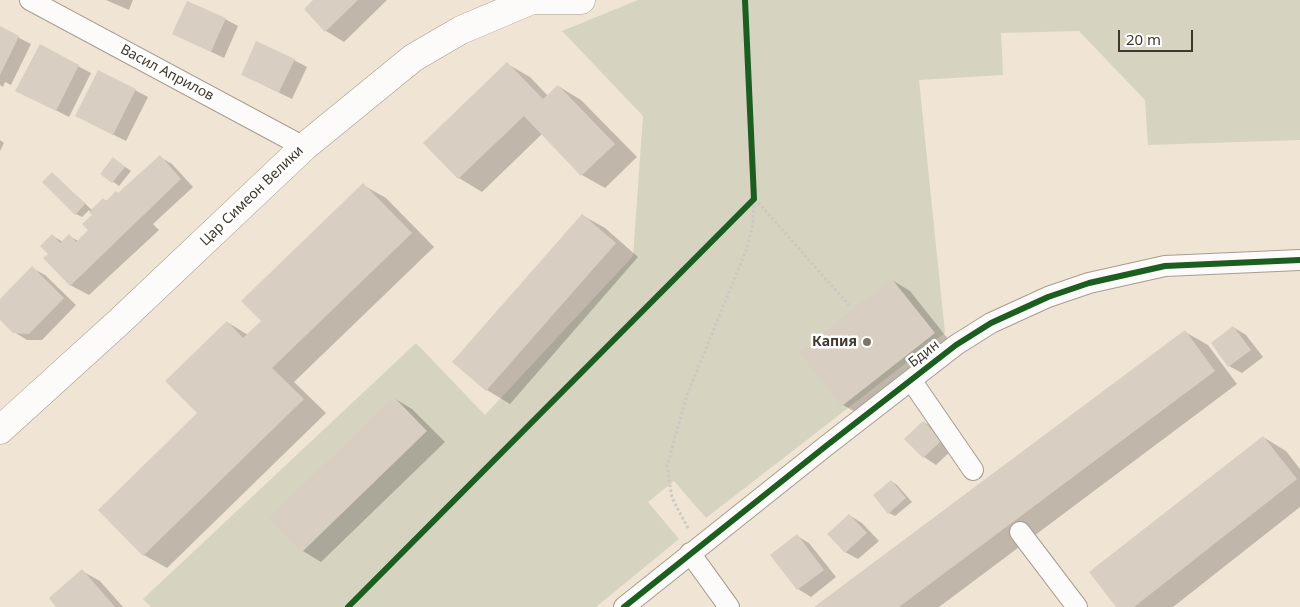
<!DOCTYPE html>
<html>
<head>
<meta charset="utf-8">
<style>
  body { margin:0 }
  #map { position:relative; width:1300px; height:607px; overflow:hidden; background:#f0e5d5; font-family:"Noto Sans",sans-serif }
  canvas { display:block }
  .scale { position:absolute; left:1118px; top:30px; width:75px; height:22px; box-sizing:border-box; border:2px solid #40382c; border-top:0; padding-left:6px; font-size:15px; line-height:18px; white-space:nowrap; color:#40382c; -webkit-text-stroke:4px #fff; paint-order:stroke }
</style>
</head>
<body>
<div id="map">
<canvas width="1300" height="607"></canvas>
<div class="scale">20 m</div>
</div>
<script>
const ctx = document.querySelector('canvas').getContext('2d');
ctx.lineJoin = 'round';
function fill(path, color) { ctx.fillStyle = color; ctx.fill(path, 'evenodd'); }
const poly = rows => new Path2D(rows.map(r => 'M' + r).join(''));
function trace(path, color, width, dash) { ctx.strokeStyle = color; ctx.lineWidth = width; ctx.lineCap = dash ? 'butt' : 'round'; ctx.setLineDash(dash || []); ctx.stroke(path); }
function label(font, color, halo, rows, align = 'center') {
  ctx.font = font + ' "Noto Sans",sans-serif'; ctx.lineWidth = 5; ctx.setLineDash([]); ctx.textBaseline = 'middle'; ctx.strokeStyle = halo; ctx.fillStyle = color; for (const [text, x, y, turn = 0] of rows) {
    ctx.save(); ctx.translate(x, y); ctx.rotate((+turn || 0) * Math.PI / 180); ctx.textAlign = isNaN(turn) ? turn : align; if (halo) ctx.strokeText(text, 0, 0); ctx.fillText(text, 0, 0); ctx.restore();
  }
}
fill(poly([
  [638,0,1300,0,1300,140,1148,145,1145,100,1079,31,1001,33,1003,75,919,80,945,333,706,518,674,481,648,502,679,539,596,607,151,607,143,599,416,343,485,415,633,256,643,116,562,31]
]), '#d6d3c0');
fill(poly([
  [106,0,133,0,129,10],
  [315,0,387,0,344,42,326,31],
  [225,19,238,26,224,58,174,34],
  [0,28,31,44,11,85,5,82,3,87,0,85],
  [40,46,91,73,69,117,30,97],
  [294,60,307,67,292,99,243,75],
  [507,64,530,77,548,96,558,86,581,100,637,157,605,188,582,175,542,134,482,192,459,178,424,143],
  [135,90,148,97,126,141,90,123],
  [0,140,4,143,0,151],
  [160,157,172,164,193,187,153,224,159,230,89,295,70,285,49,254,53,236,63,242,69,236,78,241,90,230,94,215,89,210,82,217,76,214,52,173,92,210,104,200,107,201,118,194],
  [114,159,131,171,119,186,102,174],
  [363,185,386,198,434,247,294,382,326,413,167,568,144,555,199,413,227,322,248,335,262,321],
  [582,215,605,228,638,257,510,404,487,390,454,362],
  [32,268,45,275,76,305,42,340,27,340,14,332,0,318,0,301],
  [892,280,910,291,952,344,861,415,843,405],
  [1233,327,1246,335,1263,357,1242,373,1229,366],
  [1185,332,1208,345,1237,384,939,607,816,607],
  [394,398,412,409,445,442,321,562,303,551,271,518],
  [924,422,936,430,954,448,936,465,924,457,906,439],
  [1263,437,1286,451,1300,469,1300,507,1173,607,1118,607],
  [891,481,897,485,912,502,895,516,889,513],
  [849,515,862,523,879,541,858,559,845,552],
  [797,536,809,543,836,577,811,597,798,589,772,555],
  [82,571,100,581,123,607,58,607]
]), '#0003');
fill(poly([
  [313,0,358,0,325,32,304,9],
  [187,1,226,18,211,52,172,34],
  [0,26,19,36,0,75],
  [256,41,295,59,279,92,241,75],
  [40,44,79,65,56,111,15,91],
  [507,62,543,99,558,85,615,144,581,176,524,116,458,179,423,143],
  [98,70,136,89,113,135,75,116],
  [160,155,181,179,70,286,43,258,48,254,40,246,52,234,60,243,69,234,76,242,88,230,82,224,92,215,89,212,103,198,106,201,116,191,118,193],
  [113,157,125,167,112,183,100,174],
  [52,172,85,204,75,215,42,182],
  [363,183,412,233,272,368,304,399,143,556,98,510,197,413,165,381,227,321,243,338,261,321,241,301],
  [582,214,616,243,486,391,452,362],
  [32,266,64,298,29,334,13,333,0,320,0,299],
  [892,279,935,333,842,406,799,352],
  [1233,326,1251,350,1228,367,1211,343],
  [1185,330,1215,371,899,607,814,607],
  [394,397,427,431,302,552,269,518],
  [923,421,942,440,923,458,904,439],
  [1263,436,1297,479,1134,607,1116,607,1089,572],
  [891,480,906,498,888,514,873,495],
  [849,514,867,533,845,553,827,534],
  [797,534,824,570,797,590,770,555],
  [82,569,115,607,56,607,49,598]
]), '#d8cec1');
const street = poly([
  [30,0,304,147],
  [911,380,973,470],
  [1020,532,1077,607],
  [690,553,729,607],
  [624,607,826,446,956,345,991,323,1048,297,1089,283,1165,266,1300,260]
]);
const secondary = poly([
  [0,430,120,321,304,147,413,58,461,30,532,0,581,0]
]);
trace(street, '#a59d91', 22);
trace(secondary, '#a59d91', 29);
trace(poly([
  [755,199,849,305],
  [688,528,672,498,667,466,687,395,747,248,753,223,754,199],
  [348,607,754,199,745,0]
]), '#ccc9c2', 3, [2.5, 2.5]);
trace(street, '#fdfbf9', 20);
trace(secondary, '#fdfbf9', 28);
trace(poly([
  [348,607,754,199,745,0],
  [624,607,826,446,956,345,991,323,1048,297,1089,283,1165,266,1300,260]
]), '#1b5e20', 6);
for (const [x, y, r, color] of [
  [867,342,5,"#7e7567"]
]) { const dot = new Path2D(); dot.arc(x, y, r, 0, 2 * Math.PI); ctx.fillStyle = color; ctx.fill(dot); trace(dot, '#fff', 2); }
label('14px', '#40382c', '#fff', [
  ["Васил Априлов",167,73,28],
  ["Цар Симеон Велики",252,196,-44],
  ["Бдин",924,354,-38]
]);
label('bold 14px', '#40382c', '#fff', [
  ["Капия",857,342]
], 'right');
</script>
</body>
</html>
